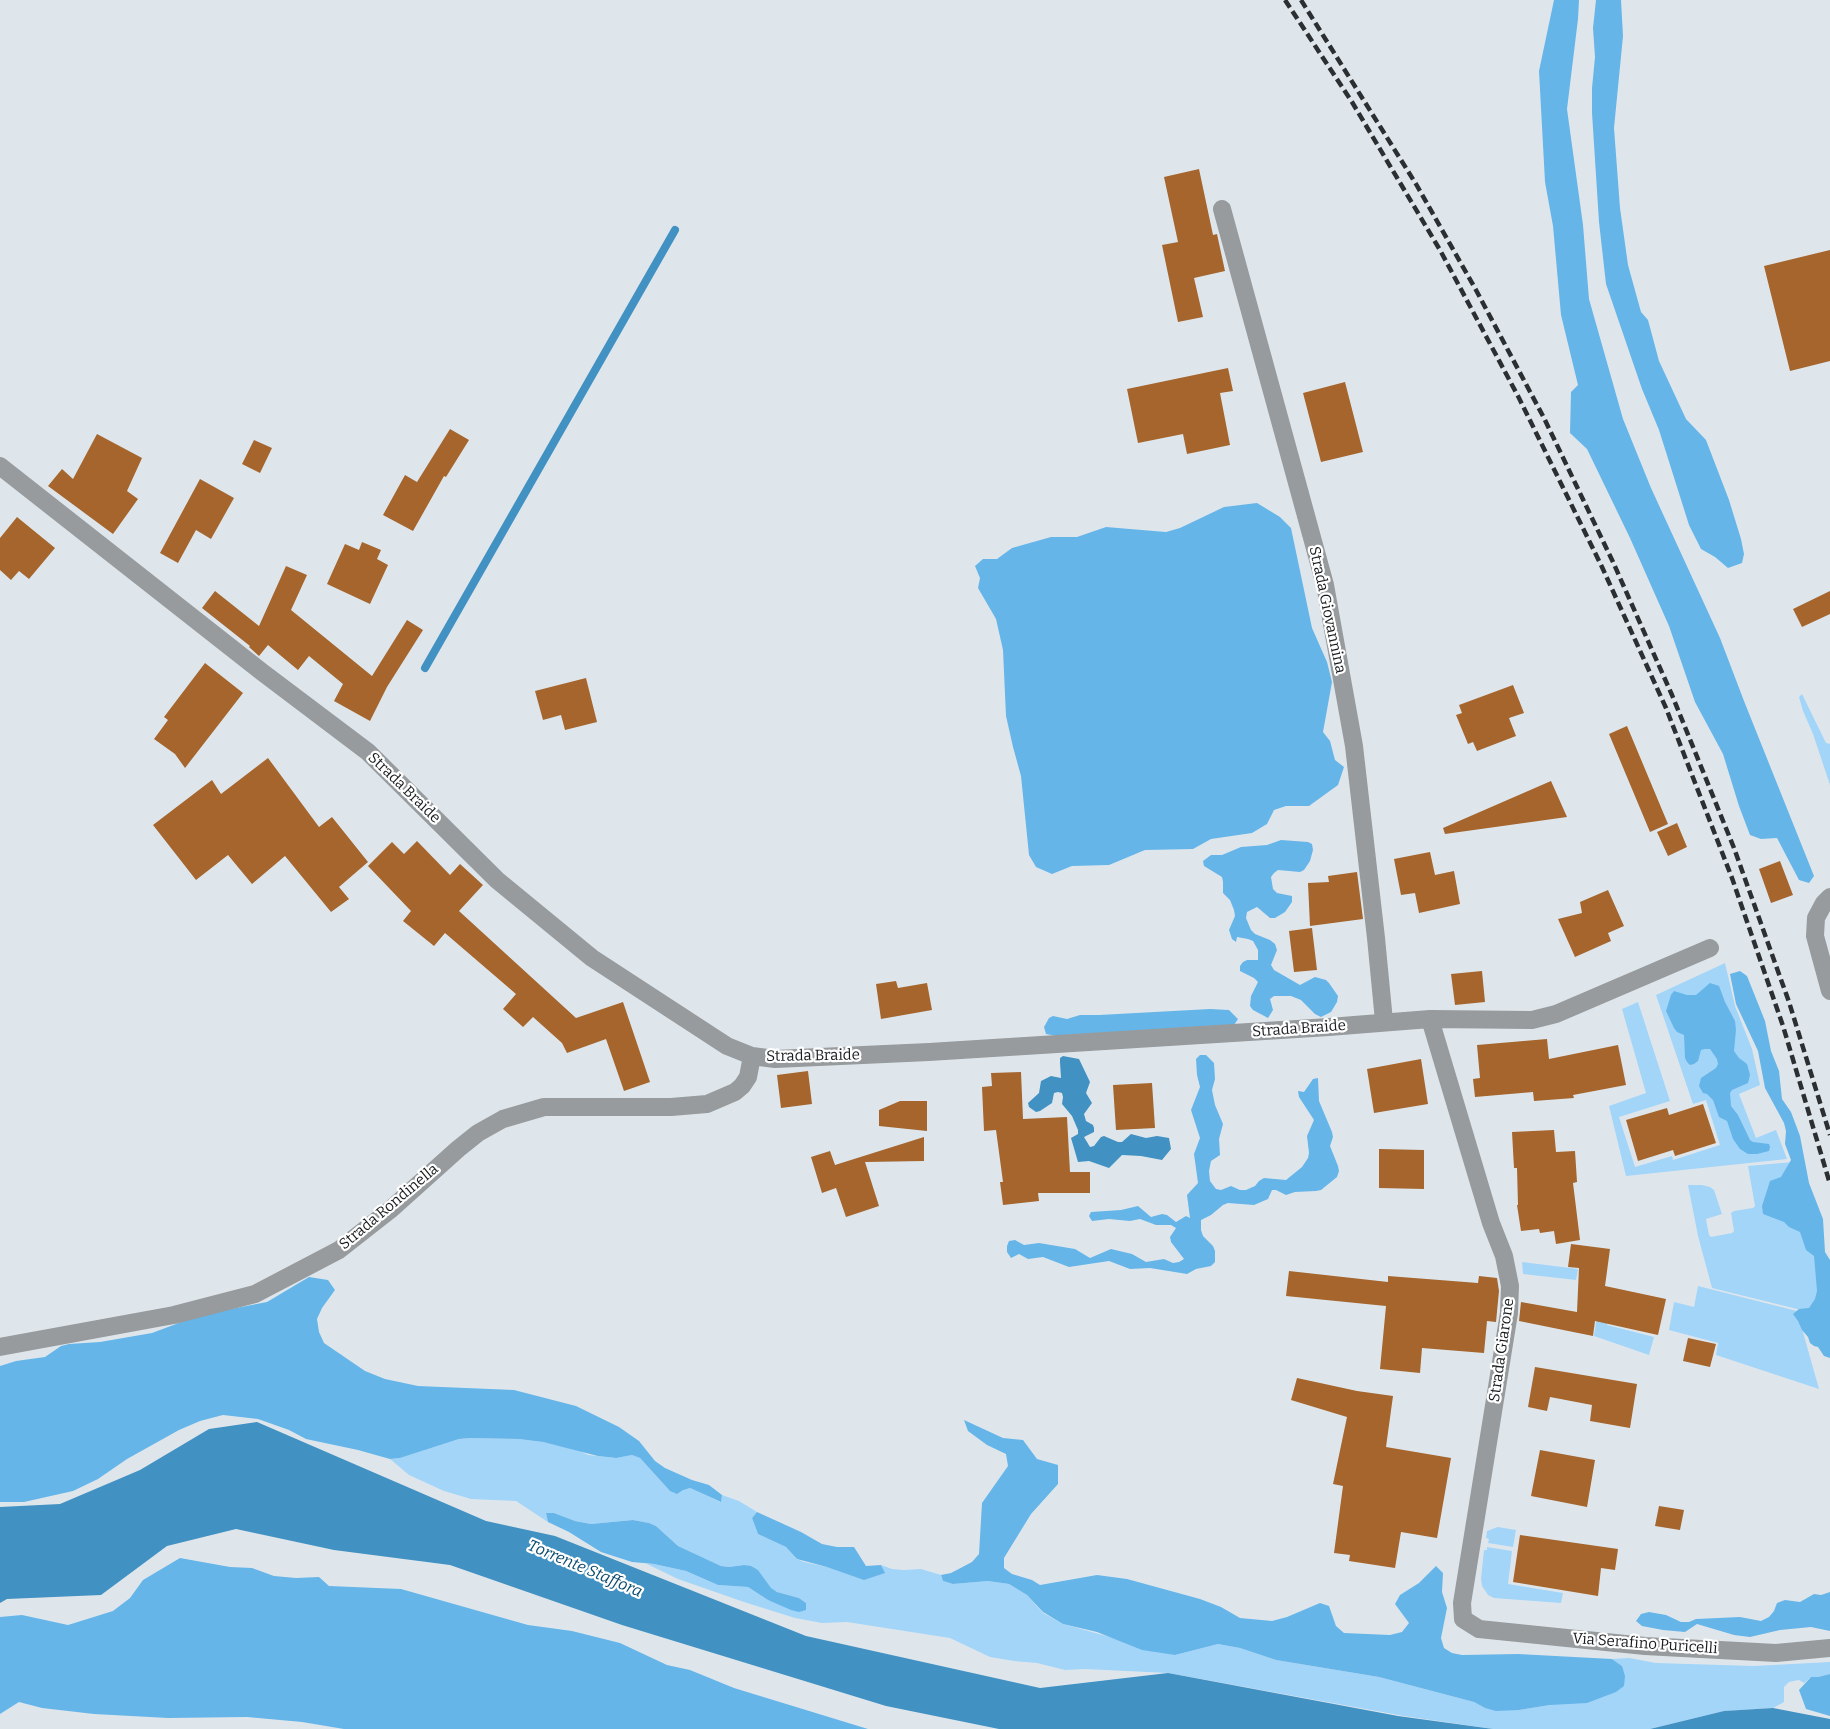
<!DOCTYPE html>
<html>
<head>
<meta charset="utf-8">
<style>
  body { margin:0 }
  canvas { display:block; background:#dee6ec }
</style>
</head>
<body>
<canvas width="1830" height="1729"></canvas>
<script>
const ctx = document.querySelector('canvas').getContext('2d');
ctx.lineJoin = 'round';
function fill(path, color) { ctx.fillStyle = color; ctx.fill(path, 'evenodd'); }
const poly = rows => new Path2D(rows.map(r => 'M' + r).join(''));
function trace(path, color, width, dash) { ctx.strokeStyle = color; ctx.lineWidth = width; ctx.lineCap = dash ? 'butt' : 'round'; ctx.setLineDash(dash || []); ctx.stroke(path); }
function label(font, color, halo, rows, align = 'center') {
  ctx.font = font + ' Bitter,serif'; ctx.lineWidth = 4.5; ctx.setLineDash([]); ctx.textBaseline = 'middle'; ctx.strokeStyle = halo; ctx.fillStyle = color; for (const [text, x, y, turn = 0] of rows) {
    ctx.save(); ctx.translate(x, y); ctx.rotate((+turn || 0) * Math.PI / 180); ctx.textAlign = isNaN(turn) ? turn : align; if (halo) ctx.strokeText(text, 0, 0); ctx.fillText(text, 0, 0); ctx.restore();
  }
}
fill(poly([
  [1802,694,1826,743,1830,744,1830,785,1813,734,1803,711,1799,697],
  [1725,963,1735,1006,1752,1049,1760,1085,1739,1094,1756,1138,1776,1130,1787,1159,1626,1176,1609,1106,1646,1093,1622,1009,1638,1002,1670,1101,1619,1117,1635,1167,1672,1156,1673,1160,1720,1145,1706,1100,1693,1104,1656,995],
  [1793,1162,1830,1320,1797,1309,1712,1288,1698,1236,1688,1185,1702,1185,1710,1187,1714,1190,1722,1214,1706,1219,1709,1235,1711,1237,1732,1233,1734,1231,1731,1213,1734,1211,1753,1208,1755,1206,1748,1166],
  [1522,1262,1578,1269,1576,1280,1523,1274],
  [1698,1286,1797,1311,1819,1389,1716,1355,1718,1343,1669,1330,1674,1302,1694,1307],
  [1597,1316,1608,1319,1607,1325,1654,1337,1649,1355,1594,1336],
  [470,1438,519,1439,543,1442,578,1450,588,1455,615,1458,632,1455,640,1458,670,1491,690,1488,720,1502,722,1495,739,1501,757,1512,752,1518,758,1534,786,1547,797,1559,804,1562,827,1567,884,1572,881,1565,892,1569,904,1570,921,1569,941,1575,943,1581,953,1584,988,1581,1009,1584,1027,1595,1043,1613,1063,1624,1175,1655,1218,1644,1240,1648,1276,1660,1379,1677,1474,1702,1485,1708,1519,1710,1550,1705,1622,1666,1612,1659,1629,1658,1656,1663,1754,1666,1830,1662,1830,1674,1818,1677,1811,1677,1804,1683,1799,1680,1789,1682,1784,1687,1784,1702,1773,1708,1724,1711,1650,1729,1493,1729,1404,1716,1168,1673,1085,1669,1065,1670,1037,1663,1014,1661,990,1657,950,1638,847,1622,822,1623,795,1618,744,1602,678,1579,647,1564,654,1564,686,1571,718,1585,748,1587,768,1600,806,1610,806,1603,799,1598,777,1592,770,1588,758,1570,744,1565,729,1567,721,1566,678,1546,656,1526,649,1523,633,1520,591,1524,575,1521,554,1513,546,1513,548,1522,516,1501,471,1499,444,1491,409,1475,390,1459,400,1458,459,1439],
  [1498,1527,1516,1530,1513,1547,1488,1543,1489,1539,1486,1538,1487,1531],
  [1487,1547,1512,1551,1508,1584,1563,1593,1561,1603,1494,1598,1488,1595,1482,1586,1481,1579,1484,1550,1487,1550]
]), '#a3d5f9');
fill(poly([
  [1554,0,1579,0,1578,19,1567,109,1583,225,1589,299,1623,419,1651,488,1720,638,1744,701,1814,876,1809,883,1799,880,1777,838,1761,839,1750,835,1739,806,1723,754,1695,702,1669,626,1630,538,1587,449,1570,433,1571,392,1578,385,1561,315,1553,226,1545,182,1539,71],
  [1596,0,1621,0,1623,36,1614,128,1620,208,1628,265,1641,312,1648,320,1659,361,1686,419,1706,440,1729,500,1741,539,1744,554,1742,563,1728,568,1715,557,1701,549,1689,525,1659,430,1642,389,1606,284,1599,222,1592,113,1592,88,1595,57,1593,28],
  [1257,503,1280,517,1291,528,1312,628,1327,662,1332,682,1323,732,1330,741,1335,760,1344,767,1338,785,1309,806,1286,806,1274,810,1267,824,1252,833,1211,839,1193,849,1145,850,1109,865,1072,866,1052,874,1036,867,1029,855,1021,776,1013,747,1006,716,1003,650,996,619,978,588,980,578,975,566,983,559,997,559,1012,548,1051,537,1077,537,1106,527,1166,532,1180,528,1224,507],
  [1281,840,1308,842,1312,844,1313,850,1310,861,1304,870,1300,872,1278,870,1274,873,1271,877,1273,889,1277,893,1292,896,1292,902,1285,912,1275,918,1270,918,1257,907,1247,912,1246,918,1251,930,1255,934,1270,940,1275,944,1277,950,1271,965,1274,970,1300,985,1315,977,1326,980,1329,983,1338,996,1337,1002,1331,1012,1321,1017,1315,1014,1301,1000,1291,996,1274,996,1270,999,1273,1010,1268,1018,1253,1010,1250,1006,1251,996,1258,982,1254,978,1240,971,1240,966,1243,962,1247,960,1258,960,1258,950,1253,941,1248,939,1237,937,1236,942,1232,939,1229,930,1235,916,1234,910,1230,900,1223,893,1223,882,1222,877,1204,866,1203,861,1211,855,1222,855,1241,847,1267,845],
  [1740,971,1747,976,1765,1021,1771,1051,1779,1071,1782,1099,1791,1112,1800,1136,1809,1183,1823,1219,1825,1252,1830,1260,1830,1358,1824,1356,1818,1347,1814,1346,1810,1343,1808,1337,1802,1330,1798,1321,1793,1314,1799,1309,1809,1308,1815,1299,1817,1291,1814,1256,1806,1250,1800,1232,1789,1227,1784,1222,1763,1214,1762,1206,1770,1181,1781,1177,1791,1160,1785,1144,1786,1131,1784,1123,1765,1088,1758,1051,1736,1004,1730,974],
  [1710,983,1719,986,1725,1002,1735,1021,1736,1030,1734,1051,1739,1058,1747,1064,1750,1075,1748,1083,1732,1090,1730,1093,1731,1106,1738,1115,1750,1140,1753,1142,1769,1144,1770,1147,1769,1151,1757,1154,1748,1154,1740,1149,1733,1139,1727,1121,1719,1117,1713,1100,1707,1094,1703,1093,1699,1086,1701,1078,1716,1068,1718,1064,1717,1059,1710,1049,1705,1049,1701,1050,1698,1061,1694,1064,1690,1065,1687,1062,1685,1058,1684,1035,1677,1032,1674,1028,1666,1011,1671,995,1674,991,1687,995,1696,995],
  [1210,1009,1229,1010,1238,1019,1234,1025,1057,1036,1046,1034,1044,1027,1049,1018,1053,1016,1067,1019,1080,1015,1099,1015],
  [1200,1055,1206,1055,1214,1063,1215,1079,1212,1090,1215,1105,1223,1124,1219,1139,1220,1155,1211,1161,1209,1171,1210,1181,1216,1189,1221,1190,1231,1186,1240,1190,1246,1190,1255,1186,1259,1181,1264,1178,1286,1180,1302,1167,1308,1158,1309,1153,1307,1136,1314,1120,1299,1097,1298,1091,1304,1092,1313,1079,1318,1078,1319,1101,1332,1132,1333,1137,1330,1146,1338,1166,1339,1171,1337,1177,1321,1190,1316,1191,1295,1192,1286,1195,1276,1190,1272,1190,1268,1199,1254,1205,1228,1203,1223,1205,1211,1215,1201,1220,1201,1230,1203,1236,1213,1246,1215,1251,1215,1262,1211,1266,1196,1269,1187,1274,1150,1268,1130,1269,1109,1261,1069,1267,1043,1257,1028,1259,1019,1254,1011,1258,1007,1252,1007,1246,1009,1241,1015,1240,1024,1245,1039,1243,1075,1249,1090,1258,1111,1249,1132,1254,1146,1262,1164,1259,1173,1263,1179,1262,1184,1259,1171,1242,1170,1237,1176,1228,1171,1225,1156,1225,1140,1219,1130,1221,1109,1219,1092,1221,1089,1216,1091,1212,1121,1210,1138,1206,1151,1217,1162,1214,1167,1215,1176,1222,1186,1216,1190,1218,1187,1195,1198,1183,1194,1154,1200,1138,1191,1110,1200,1087,1197,1075,1196,1059],
  [309,1277,328,1280,335,1290,322,1308,317,1319,319,1332,324,1343,365,1371,385,1379,418,1386,514,1390,576,1406,619,1427,639,1441,655,1461,665,1468,692,1480,709,1485,722,1495,721,1502,690,1488,683,1490,677,1494,670,1491,640,1458,632,1455,616,1458,598,1456,543,1442,519,1439,470,1438,459,1439,400,1458,390,1459,358,1450,306,1439,289,1430,258,1419,223,1415,200,1421,179,1430,127,1459,98,1479,73,1491,24,1502,0,1502,0,1366,16,1361,45,1357,61,1346,69,1344,100,1342,152,1333,200,1315,267,1302],
  [964,1420,1003,1438,1023,1440,1037,1459,1058,1465,1058,1484,1031,1514,1004,1558,1004,1568,1012,1574,1032,1580,1040,1585,1097,1575,1127,1579,1200,1599,1221,1607,1240,1618,1272,1621,1287,1617,1320,1603,1329,1606,1336,1626,1344,1633,1390,1635,1402,1632,1409,1623,1395,1604,1400,1595,1419,1583,1436,1566,1443,1573,1442,1592,1447,1608,1441,1638,1444,1648,1452,1653,1462,1655,1518,1654,1612,1659,1622,1666,1625,1676,1624,1686,1616,1692,1587,1703,1550,1705,1519,1710,1496,1711,1485,1708,1474,1702,1379,1677,1276,1660,1240,1648,1218,1644,1175,1655,1142,1650,1097,1632,1063,1624,1043,1612,1027,1595,1009,1584,988,1581,953,1584,943,1581,941,1575,951,1573,972,1562,979,1554,982,1503,1008,1466,1006,1454,987,1445,968,1431],
  [757,1512,801,1532,822,1544,837,1547,854,1547,866,1566,881,1565,885,1573,864,1580,827,1567,797,1559,786,1547,758,1534,752,1518],
  [546,1513,554,1513,575,1521,591,1524,633,1520,649,1523,656,1526,678,1546,721,1566,729,1567,744,1565,751,1566,758,1570,771,1588,777,1592,799,1598,806,1603,806,1610,799,1612,791,1610,768,1600,748,1587,718,1585,686,1571,654,1564,632,1562,601,1552,569,1532,548,1522],
  [180,1558,230,1567,252,1568,274,1576,296,1578,319,1577,329,1586,401,1589,528,1625,572,1631,620,1643,667,1665,690,1670,734,1688,868,1729,344,1729,302,1722,247,1717,168,1718,94,1714,42,1708,19,1702,0,1714,0,1617,22,1615,68,1625,113,1611,130,1598,143,1580],
  [1830,1592,1830,1631,1811,1627,1780,1630,1750,1637,1734,1635,1697,1624,1685,1632,1663,1630,1642,1626,1636,1621,1641,1614,1649,1612,1666,1615,1681,1622,1689,1622,1696,1619,1740,1617,1761,1621,1769,1617,1774,1611,1777,1603,1785,1600,1800,1602,1814,1594,1821,1595],
  [1830,1674,1830,1716,1806,1709,1799,1690,1811,1677,1818,1677]
]), '#66b5e9');
fill(poly([
  [1063,1056,1079,1059,1090,1082,1086,1093,1092,1103,1084,1114,1086,1121,1093,1125,1094,1128,1094,1132,1084,1137,1090,1147,1094,1146,1101,1137,1104,1136,1118,1142,1122,1142,1131,1134,1146,1138,1157,1136,1169,1138,1171,1149,1162,1160,1141,1156,1122,1155,1109,1168,1089,1161,1078,1162,1071,1138,1078,1134,1078,1130,1072,1116,1062,1104,1063,1097,1062,1093,1058,1092,1054,1093,1052,1103,1040,1111,1036,1112,1029,1107,1028,1103,1039,1093,1041,1081,1051,1076,1061,1078,1060,1062,1060,1058],
  [257,1422,486,1521,555,1536,806,1636,1040,1688,1168,1673,1398,1716,1493,1729,999,1729,886,1706,622,1625,450,1565,334,1550,236,1529,167,1546,101,1595,7,1599,0,1603,0,1507,60,1504,140,1470,209,1429],
  [1773,1708,1830,1719,1830,1729,1650,1729,1724,1711]
]), '#4191c3');
trace(poly([
  [425,668,675,230]
]), '#4191c3', 8);
fill(poly([
  [1199,169,1213,235,1217,234,1225,271,1194,278,1203,317,1178,322,1162,245,1178,242,1164,177],
  [1830,250,1830,361,1790,371,1764,266],
  [1228,368,1233,391,1220,393,1230,445,1187,454,1183,434,1138,443,1127,389],
  [1345,382,1363,452,1321,462,1303,393],
  [450,429,469,440,446,477,444,476,413,531,383,515,405,475,417,482],
  [97,434,142,458,127,491,138,499,113,534,48,486,62,469,73,479],
  [254,440,272,448,260,473,242,464],
  [200,479,234,498,211,539,196,530,178,563,160,553],
  [17,517,55,548,29,579,19,571,11,580,0,570,0,538],
  [362,542,381,550,377,559,388,565,370,604,327,584,345,544,359,550],
  [286,566,307,575,291,610,372,676,407,620,423,630,387,687,370,721,334,701,343,684,309,656,298,670,268,645,259,656,249,647,250,646,202,608,215,591,259,626],
  [1830,591,1830,614,1802,627,1793,609],
  [205,663,243,693,185,768,175,754,154,739,168,720,164,717],
  [586,678,597,722,565,730,561,715,543,720,535,691],
  [1513,685,1524,713,1509,718,1516,736,1477,751,1473,742,1468,744,1456,715,1462,713,1459,705],
  [1627,726,1668,824,1650,832,1609,734],
  [268,758,319,827,332,817,368,862,339,887,349,899,331,912,285,856,252,884,228,855,196,880,153,825,212,780,221,794],
  [1551,781,1567,817,1445,834,1443,828],
  [1677,823,1687,847,1668,856,1657,832],
  [417,841,450,875,460,864,483,885,459,911,576,1018,623,1002,650,1082,624,1091,606,1039,567,1053,562,1043,533,1017,523,1027,503,1009,516,994,445,933,434,946,403,921,411,911,368,866,392,842,404,854],
  [1430,852,1435,875,1454,871,1460,904,1419,913,1415,893,1401,895,1394,859],
  [1780,861,1793,895,1771,903,1759,869],
  [1357,872,1363,919,1310,926,1308,883,1329,882,1328,876],
  [1608,890,1624,926,1608,933,1611,941,1575,957,1558,919,1582,913,1580,902],
  [1312,928,1317,970,1294,972,1289,931],
  [1482,971,1485,1002,1455,1005,1451,974],
  [896,981,898,988,927,983,932,1010,881,1019,876,984],
  [1547,1039,1549,1059,1618,1045,1626,1085,1573,1095,1574,1098,1534,1101,1533,1092,1475,1097,1473,1079,1480,1078,1477,1045],
  [1421,1059,1428,1104,1374,1113,1367,1069],
  [808,1071,812,1104,781,1108,777,1075],
  [1021,1072,1023,1119,1067,1117,1070,1172,1090,1172,1090,1193,1038,1193,1039,1201,1003,1205,1000,1182,1003,1182,996,1130,984,1131,982,1087,992,1086,991,1073],
  [1152,1083,1155,1128,1116,1130,1113,1085],
  [900,1101,927,1101,927,1131,879,1126,879,1110],
  [1703,1104,1716,1143,1675,1156,1673,1150,1638,1161,1626,1120,1667,1108,1669,1115],
  [1554,1130,1556,1152,1575,1151,1577,1182,1573,1183,1580,1240,1556,1244,1554,1231,1540,1233,1539,1229,1521,1231,1517,1205,1518,1205,1517,1168,1514,1168,1512,1132],
  [924,1137,924,1161,865,1162,879,1206,846,1217,836,1188,822,1193,811,1157,830,1151,835,1165],
  [1379,1149,1424,1150,1424,1189,1379,1188],
  [1571,1244,1610,1249,1605,1286,1666,1299,1658,1335,1595,1321,1593,1336,1519,1321,1521,1302,1577,1312,1579,1268,1568,1267],
  [1289,1271,1388,1282,1388,1276,1478,1283,1479,1276,1497,1278,1499,1291,1496,1322,1487,1321,1484,1353,1422,1348,1420,1373,1380,1369,1386,1306,1286,1296],
  [1688,1338,1716,1344,1710,1367,1683,1361],
  [1535,1367,1637,1384,1630,1428,1590,1421,1592,1405,1550,1397,1547,1411,1528,1407],
  [1297,1378,1357,1391,1393,1396,1386,1447,1451,1458,1437,1538,1401,1532,1395,1568,1349,1561,1350,1555,1334,1553,1343,1486,1333,1484,1347,1417,1291,1400],
  [1540,1450,1595,1460,1587,1507,1531,1496],
  [1659,1506,1684,1510,1680,1530,1655,1526],
  [1520,1535,1618,1549,1615,1570,1601,1568,1598,1596,1513,1582]
]), '#a5652c');
trace(poly([
  [1222,209,1325,585,1354,746,1376,938,1384,1021],
  [0,466,262,672,368,752,497,880,592,958,727,1046,752,1056,775,1059,929,1052,1329,1027,1430,1019,1532,1020,1556,1014,1710,948],
  [1830,897,1824,903,1816,918,1815,936,1830,991],
  [1430,1019,1491,1223,1504,1256,1510,1286,1509,1313,1462,1603,1463,1619,1479,1629,1645,1646,1776,1653,1830,1648],
  [0,1347,174,1315,255,1294,339,1250,390,1210,458,1149,478,1133,503,1119,544,1107,671,1107,707,1104,735,1092,742,1086,748,1077,752,1056]
]), '#979b9d', 18);
trace(poly([
  [1285,0,1352,102,1440,250,1519,398,1602,567,1666,708,1732,878,1783,1026,1830,1184],
  [1301,0,1416,184,1476,290,1544,418,1613,562,1672,695,1734,848,1789,1002,1830,1135]
]), '#2c2f32', 4.5, [9, 4.5]);
label('15px', '#171a1c', '#fff', [
  ["Strada Giovannina",1327,610,78],
  ["Strada Braide",404,788,44],
  ["Strada Braide",1299,1029,-4],
  ["Strada Braide",813,1056,-1],
  ["Strada Rondinella",389,1207,-40],
  ["Strada Giarone",1502,1350,-82],
  ["Via Serafino Puricelli",1645,1644,4]
]);
label('italic 16px', '#0b4a6d', '#fff', [
  ["Torrente Staffora",585,1569,23]
]);
</script>
</body>
</html>
